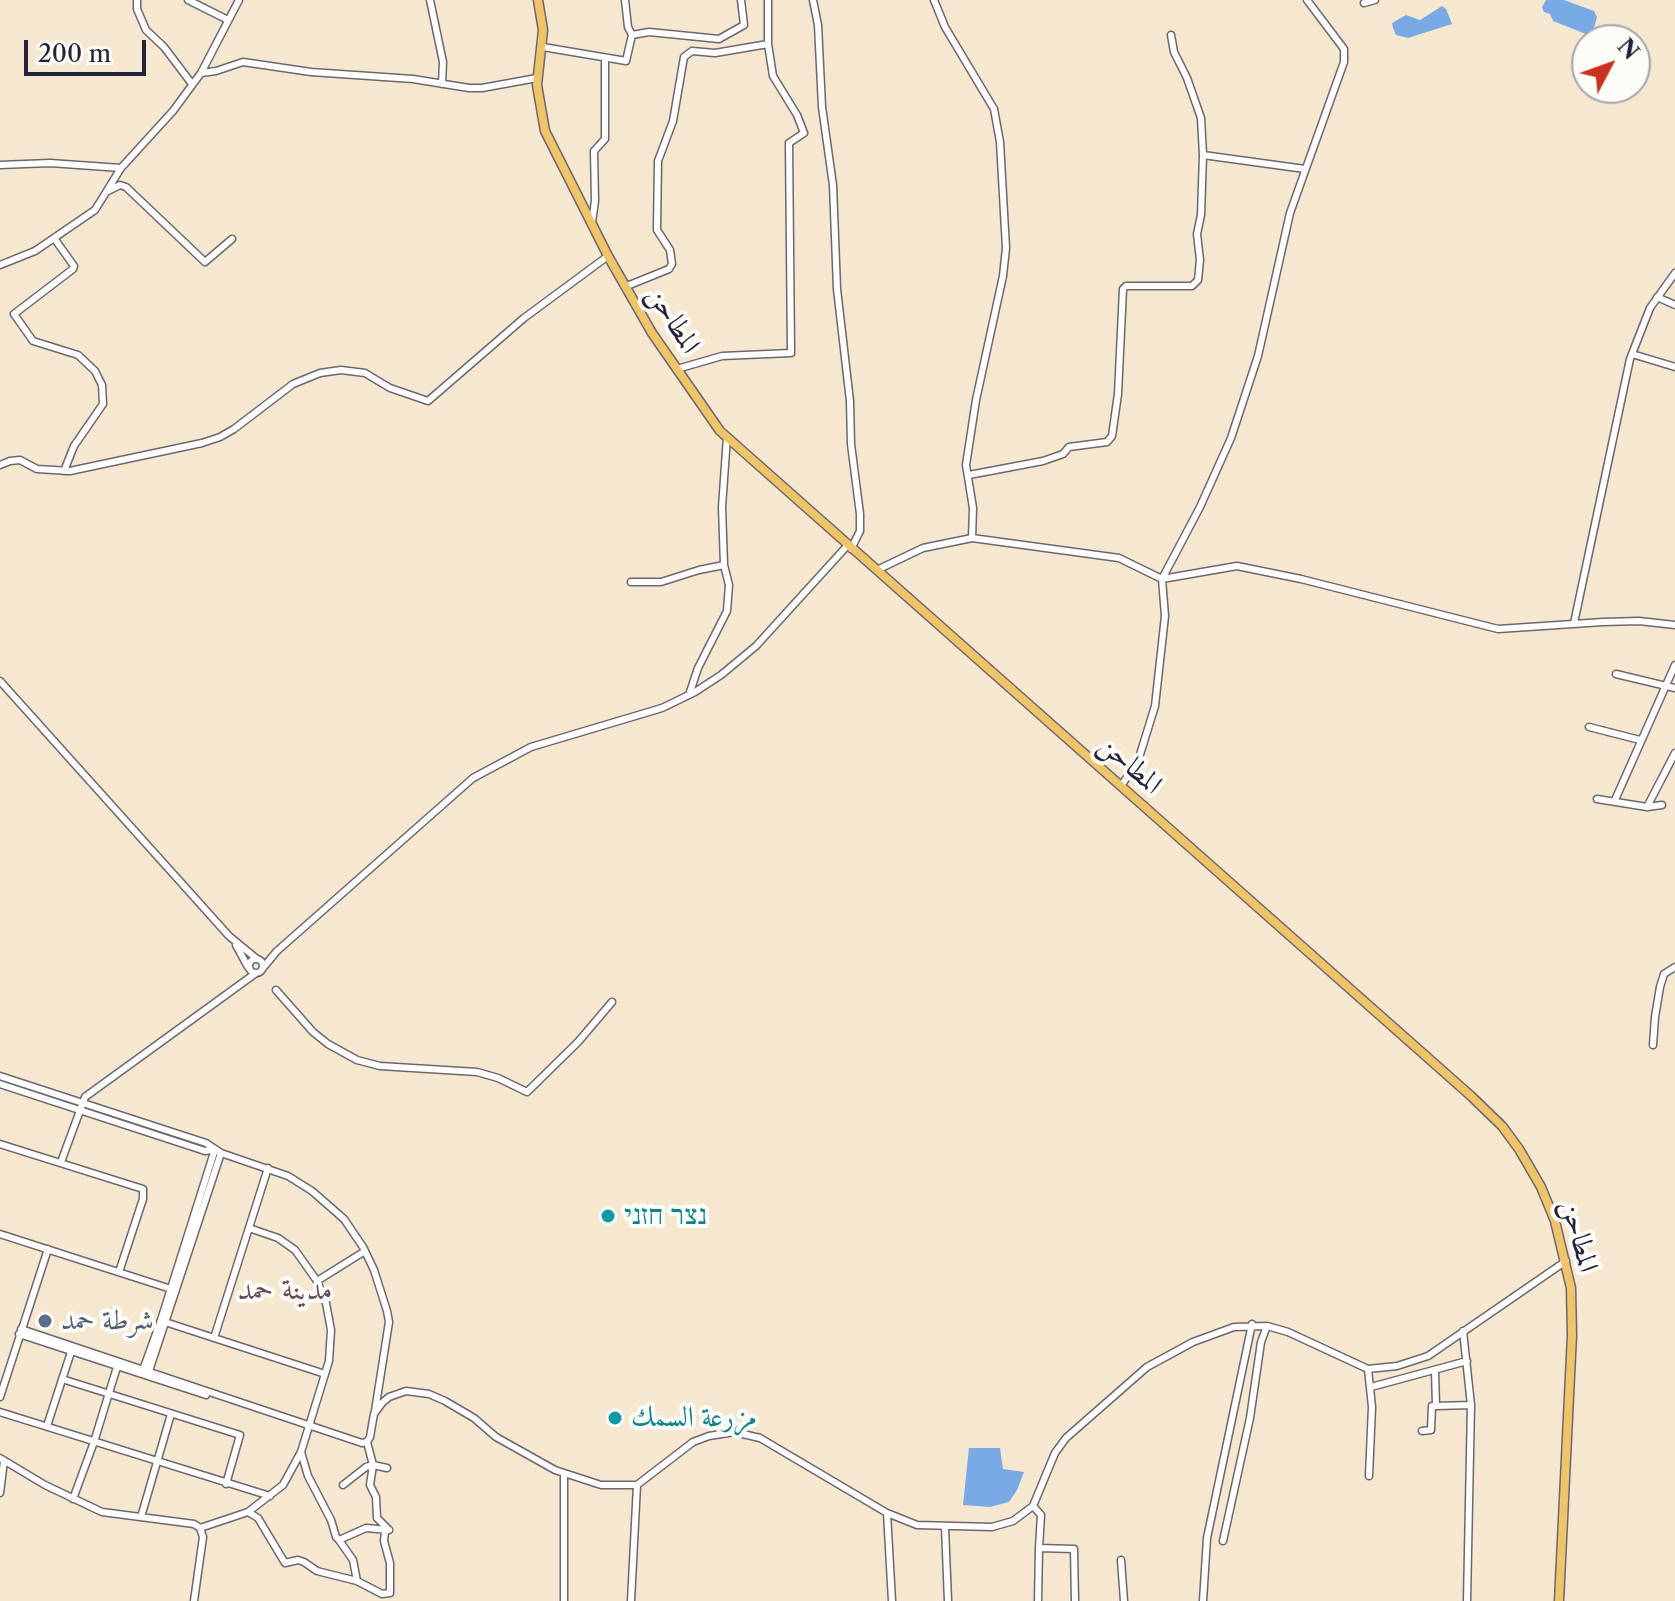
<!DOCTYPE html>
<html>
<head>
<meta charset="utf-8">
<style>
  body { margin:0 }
  #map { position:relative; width:1675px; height:1601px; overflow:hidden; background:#f5e7d0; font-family:"Libre Caslon Text",serif }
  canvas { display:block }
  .north { position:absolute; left:1571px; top:24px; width:80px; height:80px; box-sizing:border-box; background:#fdfcf7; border:2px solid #a5a5ac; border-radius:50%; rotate:49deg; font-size:22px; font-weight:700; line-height:32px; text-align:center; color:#22223b }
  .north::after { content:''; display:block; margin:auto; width:28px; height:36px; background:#c8321e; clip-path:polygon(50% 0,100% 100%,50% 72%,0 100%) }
  .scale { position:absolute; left:24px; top:40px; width:122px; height:36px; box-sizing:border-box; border:4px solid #22223b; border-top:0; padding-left:10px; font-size:24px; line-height:28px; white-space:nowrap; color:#22223b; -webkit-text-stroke:6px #fdfcf7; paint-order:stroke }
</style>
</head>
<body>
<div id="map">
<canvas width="1675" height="1601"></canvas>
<div class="north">N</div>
<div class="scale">200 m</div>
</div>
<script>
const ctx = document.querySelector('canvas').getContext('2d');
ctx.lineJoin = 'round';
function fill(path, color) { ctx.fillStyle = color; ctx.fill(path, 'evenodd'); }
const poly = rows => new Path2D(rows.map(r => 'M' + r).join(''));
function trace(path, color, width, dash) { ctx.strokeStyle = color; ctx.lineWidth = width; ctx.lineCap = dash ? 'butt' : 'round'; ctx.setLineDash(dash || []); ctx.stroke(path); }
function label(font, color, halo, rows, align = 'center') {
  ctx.font = font + ' "Libre Caslon Text",Amiri,"Frank Ruhl Libre",serif'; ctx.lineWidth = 8; ctx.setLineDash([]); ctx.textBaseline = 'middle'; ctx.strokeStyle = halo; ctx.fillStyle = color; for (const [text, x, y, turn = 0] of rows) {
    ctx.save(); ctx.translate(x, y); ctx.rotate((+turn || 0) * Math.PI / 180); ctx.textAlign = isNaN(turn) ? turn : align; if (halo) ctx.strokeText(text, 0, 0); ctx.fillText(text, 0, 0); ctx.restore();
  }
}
fill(poly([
  [1546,0,1564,0,1594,11,1597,17,1594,28,1586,34,1553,21,1550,14,1544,12,1542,7],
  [1442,6,1446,9,1452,24,1408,38,1396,35,1393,28,1392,23,1406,15,1420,20],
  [969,1448,1000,1448,1003,1469,1024,1472,1017,1490,1009,1502,990,1507,963,1505]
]), '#7aaae5');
const minor = poly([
  [137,0,137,9,146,30,164,47,192,84],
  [188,0,228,20],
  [430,0,443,62,442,84],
  [813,0,818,25,822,107,833,185,837,289,850,401,851,444,860,514,860,531,851,549],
  [934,0,945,27,994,109,1000,142,1006,248,1003,276,976,400,966,465,973,508,972,538],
  [1364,3,1375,0],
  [632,35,649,32,719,39,744,25,741,0],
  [543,47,626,61,632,35,628,27,625,0],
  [201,73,216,71,243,62,311,72,413,79,469,88,482,88,537,78],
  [1203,155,1305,169],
  [0,165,50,163,121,168,173,111,201,73,239,0],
  [108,191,120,185,126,187,205,262,232,239],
  [592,222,595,201,594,151,605,139,605,59],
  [54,238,74,266,73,269,14,314,33,341,78,355,95,371,102,385,103,404,74,446,64,471],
  [0,265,35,251,95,210,121,168],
  [627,286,669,269,672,264,670,250,657,230,658,161,673,121,684,57,692,51,715,53,768,44],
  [1657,297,1675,305],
  [1632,354,1675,367],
  [677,369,722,356,791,353,789,143,804,133,797,115,773,76,768,44,768,0],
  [0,465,10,461,20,460,37,469,70,471,202,443,220,437,234,429,293,384,320,373,341,370,365,373,390,388,428,401,524,318,608,256],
  [969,475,1043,461,1063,454,1069,447,1107,442,1112,436,1118,394,1123,289,1126,286,1192,286,1198,280,1200,260,1197,234,1201,215,1203,155,1201,118,1187,78,1174,52,1171,35],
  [877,570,923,548,972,538,1119,558,1162,579,1237,566,1301,579,1498,629,1603,622,1639,621,1675,625],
  [631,582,661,582,699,570,724,565,722,507,727,437],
  [1574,623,1630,359,1650,308,1675,273],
  [1616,674,1675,688],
  [0,681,229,936,257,959],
  [689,695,698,668,727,611,729,585,724,565],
  [1589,727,1640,740],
  [1121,786,1138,761,1155,706,1165,616,1162,579,1200,507,1231,438,1258,356,1290,213,1344,62,1344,49,1307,0],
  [1597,799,1647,807,1662,805],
  [1615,800,1675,665],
  [1647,807,1675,753],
  [236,945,248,967],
  '249 966a7 7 0 1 1 14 0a7 7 0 1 1-14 0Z',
  [262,969,277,951,473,778,531,747,662,708,695,692,721,675,756,646,847,546],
  [276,990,313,1032,328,1044,357,1060,380,1066,477,1072,498,1078,527,1092,578,1042,612,1002],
  [1653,1045,1655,1017,1660,987,1664,974,1675,967],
  [0,1076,206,1143,221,1153,288,1176,312,1191,344,1219,363,1247,374,1270,387,1311,389,1322,375,1411],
  [0,1084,205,1151,215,1149],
  [0,1144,143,1189,143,1199,119,1272],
  [61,1162,85,1097,256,973],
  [0,1234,171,1289],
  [317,1281,365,1251],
  [165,1322,325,1374],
  [21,1329,362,1443,367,1442,370,1437,374,1414,382,1403,389,1397,406,1391,429,1394,445,1401,474,1418,496,1437,555,1470,601,1485,637,1485,693,1442,709,1436,734,1432,760,1438,887,1513,917,1525,992,1527,1013,1521,1033,1506,1055,1453,1066,1438,1147,1367,1193,1342,1234,1327,1267,1326,1288,1332,1368,1369,1397,1366,1428,1356,1566,1261],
  [1463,1331,1471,1405,1467,1601],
  [19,1334,206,1395],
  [214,1338,268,1168],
  [1368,1369,1372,1407,1369,1476],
  [143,1370,161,1320,215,1149],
  [148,1374,221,1153],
  [62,1379,240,1435,226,1484],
  [1371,1387,1467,1361],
  [0,1397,48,1249],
  [1436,1406,1471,1405],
  [0,1412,270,1496],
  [47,1426,71,1352],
  [1422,1431,1431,1430,1432,1406,1436,1406,1435,1370],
  [367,1442,373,1465,370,1485,376,1497,377,1518,389,1530],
  [301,1452,308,1476,331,1520,336,1537,339,1540,366,1528,389,1530],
  [0,1458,45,1485,102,1512,194,1524,200,1528,203,1537,194,1601],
  [343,1485,366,1467,373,1465,387,1468],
  [0,1493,4,1461],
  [73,1499,94,1442,117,1367],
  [1033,1506,1041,1515,1039,1548],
  [248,1512,283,1485,301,1452,329,1361,331,1330,326,1303,317,1281,295,1250,278,1238,249,1228],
  [887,1513,892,1601],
  [141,1517,171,1414],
  [945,1527,948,1601],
  [200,1528,248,1512,258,1518,285,1563,298,1560,304,1562,317,1571,357,1581,382,1594,390,1593,390,1563,384,1541,385,1531],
  [339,1540,353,1560,357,1581],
  [1223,1541,1250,1418,1261,1342,1267,1326],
  [1121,1560,1124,1601],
  [564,1601,564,1475],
  [631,1601,637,1485],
  [1038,1601,1039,1548,1074,1549,1075,1601],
  [1203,1601,1207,1538,1252,1324]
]);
const major = poly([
  [538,0,543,30,537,85,545,131,608,256,652,333,720,431,1471,1096,1502,1126,1519,1149,1541,1187,1555,1221,1571,1288,1572,1335,1559,1601]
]);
trace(minor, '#6c676f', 9);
trace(major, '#6c676f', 11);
trace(minor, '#fff', 6);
trace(major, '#f0c469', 8);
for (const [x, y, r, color] of [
  [608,1216,8,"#0f9aa8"],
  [45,1321,8,"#5c6f8a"],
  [615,1418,8,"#0f9aa8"]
]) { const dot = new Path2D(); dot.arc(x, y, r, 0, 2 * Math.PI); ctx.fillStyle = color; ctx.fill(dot); trace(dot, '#fdfcf7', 3); }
label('28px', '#22223b', '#fdfcf7', [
  ["المطاحن",673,320,58],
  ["المطاحن",1130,765,41],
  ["المطاحن",1579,1236,75]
]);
label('28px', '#0d838f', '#fdfcf7', [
  ["נצר חזני",624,1216],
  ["مزرعة السمك",631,1418]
], 'left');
label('28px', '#4e5e75', '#fdfcf7', [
  ["شرطة حمد",61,1321]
], 'left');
label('30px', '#644c5a', '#fdfcf7', [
  ["مدينة حمد",285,1290]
]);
</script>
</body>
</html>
